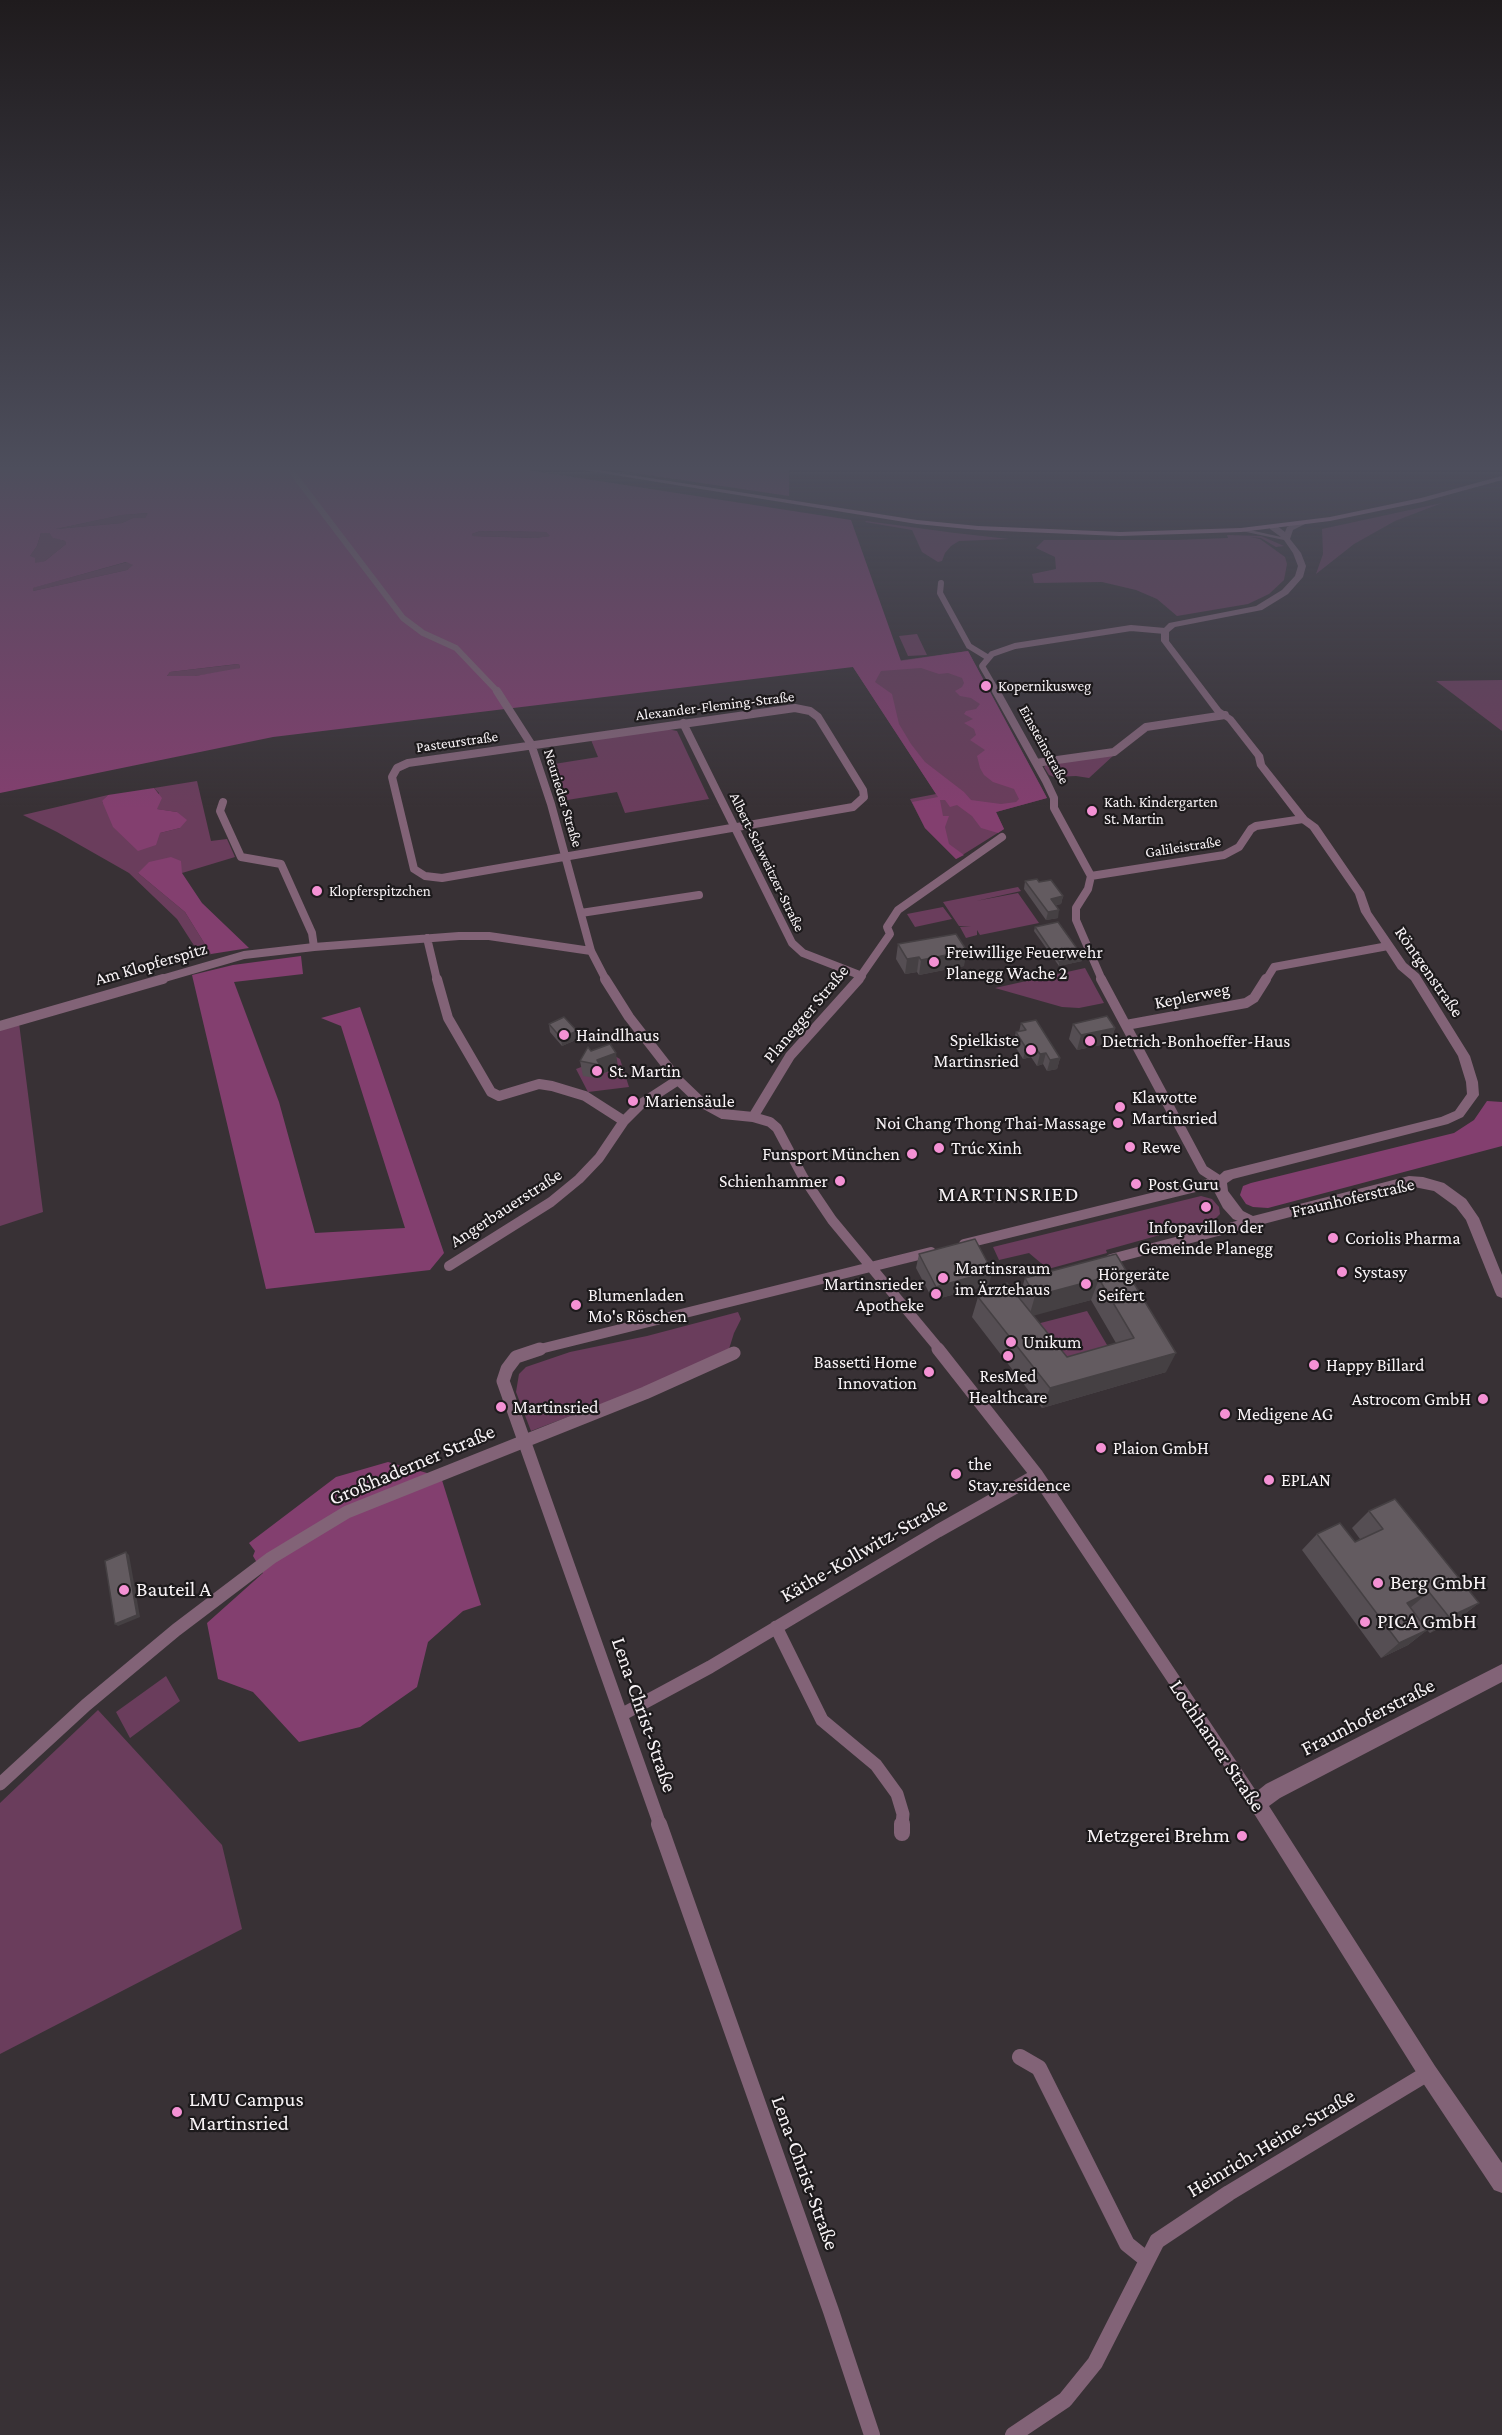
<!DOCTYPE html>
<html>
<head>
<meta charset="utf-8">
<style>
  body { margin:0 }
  canvas { display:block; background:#383135 }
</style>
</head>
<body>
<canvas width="1502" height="2435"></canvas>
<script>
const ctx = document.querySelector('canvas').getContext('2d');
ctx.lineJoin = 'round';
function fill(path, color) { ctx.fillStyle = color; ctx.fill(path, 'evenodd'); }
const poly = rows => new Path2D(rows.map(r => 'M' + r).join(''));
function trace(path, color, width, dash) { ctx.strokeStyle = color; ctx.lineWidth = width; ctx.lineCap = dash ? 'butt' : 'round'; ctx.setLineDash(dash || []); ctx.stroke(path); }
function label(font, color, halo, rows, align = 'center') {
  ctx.font = font + ' "Crimson Pro",serif'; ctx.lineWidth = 4.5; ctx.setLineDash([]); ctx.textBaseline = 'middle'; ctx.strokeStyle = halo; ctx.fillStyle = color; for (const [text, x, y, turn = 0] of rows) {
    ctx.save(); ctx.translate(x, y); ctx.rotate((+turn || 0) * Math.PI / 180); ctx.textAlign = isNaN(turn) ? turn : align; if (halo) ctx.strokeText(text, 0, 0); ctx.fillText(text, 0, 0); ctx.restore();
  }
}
fill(poly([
  [1442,503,1395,521,1354,544,1316,574,1323,554,1322,529],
  [149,513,145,518,133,518,122,523,56,529,122,515],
  [866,521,955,533,1009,539,959,541,951,546,945,553,942,561,938,562,922,552,912,530,865,522],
  [480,531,546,532,551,536,535,538,473,536,472,534],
  [41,533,49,533,54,538,65,541,66,544,45,561,34,564,30,556,37,546],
  [1227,535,1261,536,1284,546,1276,547,1261,538,1250,537,1260,539,1285,557,1287,564,1284,580,1269,594,1248,604,1177,616,1157,599,1136,590,1102,582,1034,583,1032,574,1056,569,1055,557,1036,548,1044,540,1177,540,1228,538],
  [127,562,134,565,127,570,33,591,32,588],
  [917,634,927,655,908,656,899,636],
  [968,651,1047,798,996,812,1004,829,956,859,925,828,910,799,936,794,853,667],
  [239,664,240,668,231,671,195,676,167,676,170,672],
  [1502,680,1502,731,1436,681],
  [667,729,677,731,709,799,625,813,617,792,561,801,548,765,598,757,591,740],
  [1114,755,1089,778,1076,776,1054,777,1049,775,1044,767,1047,764],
  [197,781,211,841,227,839,235,857,182,873,138,873,185,912,211,954,202,958,177,919,129,873,57,832,23,815,108,795,102,802,160,833,180,828,177,812,156,809,159,793,154,788],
  [1018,887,1021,891,976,901,1018,893,1039,923,980,935,977,930,977,935,966,938,960,927,971,927,959,926,943,902],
  [943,907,952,919,915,927,907,914],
  [1085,968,1104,1003,1079,1008,1062,1007,995,988],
  [19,1023,43,1212,0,1226,0,1030],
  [613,1055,620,1059,629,1087,588,1092,576,1069],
  [1201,1196,1212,1199,1219,1207,1220,1214,1214,1220,1106,1250,1107,1253,1048,1269,1029,1253,999,1260,993,1247],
  [1087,1311,1110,1350,1060,1364,1029,1326],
  [738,1312,741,1319,734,1333,729,1349,654,1384,531,1431,516,1392,519,1374,526,1367,570,1352,647,1336],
  [166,1676,180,1701,130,1738,116,1712],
  [98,1710,222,1845,242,1929,0,2054,0,1803]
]), '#6a3d5c');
fill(poly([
  [0,468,515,468,851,520,901,661,968,651,1047,798,996,812,1004,829,998,833,981,828,972,816,957,805,950,807,945,800,940,800,943,816,949,816,945,827,949,844,964,855,956,859,925,828,912,802,938,797,853,667,273,737,0,793],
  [148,513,145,518,133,518,122,523,56,529,122,515],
  [480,531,546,532,550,536,535,538,473,536,472,534],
  [41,533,49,533,53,538,65,541,66,544,45,561,35,563,35,558,30,556,37,546],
  [126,562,133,565,127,570,33,591,33,588],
  [229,665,239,664,240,668,195,676,167,676,170,672],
  [921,668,939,674,948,673,962,678,964,683,962,687,955,691,960,696,971,698,980,704,976,709,966,711,964,714,973,719,964,723,974,729,976,735,970,740,985,750,977,756,980,768,984,775,993,782,1014,789,1019,799,1016,802,1001,804,971,800,964,792,925,762,911,744,899,724,892,694,875,682,881,671],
  [601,468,789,468,789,496],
  [154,788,162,798,157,809,177,812,187,820,180,828,160,833,156,845,138,851,113,827,102,801,108,795],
  [171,857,181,861,182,873,202,903,249,948,211,954,185,912,138,873,149,862],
  [301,956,303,974,234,982,279,1102,315,1233,405,1228,341,1026,321,1018,360,1007,444,1253,430,1270,266,1289,192,975,233,965],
  [1487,1101,1502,1102,1502,1146,1268,1208,1253,1207,1246,1204,1240,1195,1243,1186,1251,1183,1454,1133,1474,1120],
  [388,1462,441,1477,481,1605,463,1611,428,1642,417,1687,360,1727,299,1742,253,1692,218,1679,207,1623,263,1573,253,1556,255,1551,249,1543,336,1477]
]), '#833f6f');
trace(poly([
  [289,468,403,618,423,633,456,648,498,692],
  [941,583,940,593,969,646,987,657],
  [997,692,982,666,992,654,1015,646,1131,628,1165,631]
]), '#826377', 6);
trace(poly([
  [497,691,531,744,551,804,591,951,606,980],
  [996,691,1046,781,1054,798,1054,808,1091,876,1088,889,1076,908,1076,920,1102,980],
  [795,708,810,711,818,717,863,790,864,797,853,807,442,878,425,876,414,869,392,777,397,768,408,763,795,708],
  [683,723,792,943,803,953,862,976],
  [1036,763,1114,752,1146,727,1225,715],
  [223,802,220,811,241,857,281,864,312,933,314,947],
  [1091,876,1224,855,1239,847,1251,829,1256,826,1303,819],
  [581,913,699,895],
  [427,938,437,980],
  [158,980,244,955,314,947,459,936,489,936,591,951],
  [858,980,890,934,887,927,898,910,1002,837],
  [1266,980,1274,967,1388,946]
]), '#826377', 8);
trace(poly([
  [437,979,448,1018,491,1092,499,1096,539,1084,552,1086,585,1096,624,1121],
  [605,979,629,1017,678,1080,701,1102,723,1114,753,1117,770,1122,777,1128,803,1177,832,1220,940,1350],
  [1101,979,1203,1170,1220,1181],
  [1126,1025,1246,1003,1254,998,1266,979],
  [0,1026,163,979],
  [753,1117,790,1056,859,979],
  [964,1244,1220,1181],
  [1111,1259,1252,1222],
  [449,1266,551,1202,579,1179,599,1158,624,1121,641,1104,678,1080],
  [536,1350,931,1252]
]), '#826377', 10);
trace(poly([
  [540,1349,516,1357,507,1369,503,1381,660,1825],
  [938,1349,1037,1475,1257,1804],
  [776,1627,822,1720,876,1765,897,1794,903,1814,902,1825],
  [621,1715,710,1667,938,1531,1037,1475],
  [0,1784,86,1705,176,1630,271,1558,347,1512,645,1393,734,1353]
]), '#826377', 13);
trace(poly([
  [659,1824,831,2311,872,2435],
  [902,1833,902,1824],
  [1020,2057,1039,2068,1127,2244,1147,2260],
  [1013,2435,1065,2400,1095,2363,1157,2241,1229,2193,1428,2073]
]), '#826377', 16);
fill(poly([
  [1300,521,1307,523,1293,530,1290,539,1301,553,1306,566,1303,577,1288,594,1262,610,1175,627,1169,632,1169,641,1221,709,1233,717,1263,755,1265,764,1307,817,1318,825,1364,892,1371,912,1406,963,1419,974,1470,1056,1478,1082,1479,1095,1463,1117,1448,1124,1233,1179,1227,1183,1228,1191,1243,1211,1253,1216,1409,1176,1423,1177,1444,1183,1466,1199,1479,1218,1502,1275,1502,1298,1497,1296,1495,1292,1466,1220,1456,1207,1434,1191,1409,1186,1252,1227,1233,1219,1223,1208,1214,1191,1213,1181,1224,1171,1441,1117,1455,1111,1467,1094,1466,1082,1458,1056,1411,980,1398,969,1361,912,1355,894,1310,829,1299,821,1257,766,1255,757,1227,721,1215,713,1161,641,1161,631,1169,623,1256,606,1282,590,1295,576,1298,566,1293,553,1284,540,1237,530,1241,528,1281,537,1270,529,1270,525,1276,525,1285,532,1287,527,1300,521],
  [1502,1664,1502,1682,1280,1798,1269,1806,1435,2066,1502,2163,1502,2193,1494,2190,1421,2080,1248,1804,1250,1797,1266,1784,1502,1664]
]), '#826377');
fill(poly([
  [571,468,586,468,917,520,978,526,1120,532,1241,528,1330,517,1421,498,1502,476,1502,480,1422,502,1330,521,1241,532,1120,536,978,530,917,524,571,468]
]), '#ae7c9d');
fill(poly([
  [1025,881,1063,896,1061,904,1056,905,1058,918,1046,920,1024,889],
  [1035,927,1082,961,1059,966,1034,931],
  [898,944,964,966,919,975,917,972,905,974,896,959],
  [1021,1023,1060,1058,1057,1069,1047,1071,1043,1064,1037,1066,1031,1057,1023,1059,1013,1043,1016,1032,1019,1032],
  [549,1024,577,1031,578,1039,562,1046,550,1032],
  [1073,1024,1115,1028,1110,1043,1077,1050,1069,1039],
  [591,1051,618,1068,601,1074,602,1079,583,1076,580,1061],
  [919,1254,989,1285,933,1300,916,1268],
  [1116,1254,1166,1372,1042,1408,972,1317,978,1297,1019,1298,1025,1278],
  [1091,1300,1116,1343,1067,1357,1033,1315],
  [1369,1511,1479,1603,1459,1618,1430,1633,1427,1630,1408,1645,1381,1658,1302,1550,1317,1534,1355,1542,1360,1539,1352,1528]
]), '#554e53');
fill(poly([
  [1063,896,1061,904,1049,906,1051,899],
  [1059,910,1058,918,1046,920,1048,912],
  [967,951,964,966,919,975,921,960],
  [919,957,917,972,905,974,907,959],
  [1083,957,1082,961,1059,966,1059,962],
  [1115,1028,1110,1043,1077,1050,1081,1035],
  [577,1031,578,1039,562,1046,561,1038],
  [1034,1046,1031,1057,1023,1059,1026,1048],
  [616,1053,618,1068,601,1074,600,1065,597,1060],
  [1046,1053,1043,1064,1037,1066,1040,1054],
  [1060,1058,1057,1069,1047,1071,1050,1060],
  [992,1271,989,1285,933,1300,936,1287],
  [1099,1279,1091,1300,1029,1317,1035,1296],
  [1176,1353,1166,1372,1042,1408,1050,1388],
  [126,1552,129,1555,140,1617,118,1626,115,1624],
  [1429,1592,1410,1608,1407,1603],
  [1479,1603,1459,1618,1430,1633,1449,1617],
  [1427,1630,1408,1645,1381,1658,1399,1643]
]), '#454043');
const building = poly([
  [1037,879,1039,882,1051,880,1063,896,1051,899,1059,910,1048,912,1025,881,1037,879],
  [1058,922,1083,957,1059,962,1035,927,1058,922],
  [956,934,967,951,921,960,919,957,907,959,898,944,956,934],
  [1107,1016,1115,1028,1081,1035,1073,1024,1107,1016],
  [564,1017,577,1031,561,1038,549,1024,564,1017],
  [1036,1020,1060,1058,1050,1060,1046,1053,1040,1054,1034,1046,1026,1048,1016,1032,1026,1030,1021,1023,1036,1020],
  [610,1044,616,1053,597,1060,600,1065,580,1061,588,1047,591,1051,610,1044],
  [975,1239,992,1271,936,1287,919,1254,975,1239],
  [1116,1254,1176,1353,1050,1388,978,1297,1007,1283,1067,1357,1134,1338,1099,1279,1035,1296,1025,1278,1116,1254],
  [1395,1499,1479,1603,1449,1617,1429,1592,1407,1603,1427,1630,1399,1643,1317,1534,1340,1523,1355,1542,1383,1529,1369,1511,1395,1499],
  [126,1552,137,1615,115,1624,105,1561,126,1552]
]);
fill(building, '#635b60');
trace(building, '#454043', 1.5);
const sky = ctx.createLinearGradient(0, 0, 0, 808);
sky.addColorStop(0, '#1f1b1d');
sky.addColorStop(0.58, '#4d4e5c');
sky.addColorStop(1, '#4d4e5c00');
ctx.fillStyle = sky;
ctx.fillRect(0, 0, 1502, 808);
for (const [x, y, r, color] of [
  [986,686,6,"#f491d4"],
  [1092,811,6,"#f491d4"],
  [317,891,6,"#f491d4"],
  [934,962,6,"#f491d4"],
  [564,1035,6,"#f491d4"],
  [1090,1041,6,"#f491d4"],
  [1031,1050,6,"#f491d4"],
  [597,1071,6,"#f491d4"],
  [633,1101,6,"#f491d4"],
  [1120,1107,6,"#f491d4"],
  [1118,1123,6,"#f491d4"],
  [1130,1147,6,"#f491d4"],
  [939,1148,6,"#f491d4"],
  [912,1154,6,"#f491d4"],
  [840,1181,6,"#f491d4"],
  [1136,1184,6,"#f491d4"],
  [1206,1207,6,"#f491d4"],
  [1333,1238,6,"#f491d4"],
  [1342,1272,6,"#f491d4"],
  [943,1278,6,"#f491d4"],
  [1086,1284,6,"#f491d4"],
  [936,1294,6,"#f491d4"],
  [576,1305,6,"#f491d4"],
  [1011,1342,6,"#f491d4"],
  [1008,1356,6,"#f491d4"],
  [1314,1365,6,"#f491d4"],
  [929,1372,6,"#f491d4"],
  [1483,1399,6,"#f491d4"],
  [501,1407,6,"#f491d4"],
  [1225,1414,6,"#f491d4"],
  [1101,1448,6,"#f491d4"],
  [956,1474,6,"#f491d4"],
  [1269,1480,6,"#f491d4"],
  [1378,1583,6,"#f491d4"],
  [124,1590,6,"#f491d4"],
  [1365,1622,6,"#f491d4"],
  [1242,1836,6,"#f491d4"],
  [177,2112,6,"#f491d4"]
]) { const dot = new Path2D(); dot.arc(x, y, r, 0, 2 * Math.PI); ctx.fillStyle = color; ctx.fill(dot); trace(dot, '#1d1a1c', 2); }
label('15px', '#f8f3f6', '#1d1a1c', [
  ["Kopernikusweg",998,686],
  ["Kath. Kindergarten",1104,802],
  ["St. Martin",1104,819],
  ["Klopferspitzchen",329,891]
], 'left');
label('15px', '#f8f3f6', '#1d1a1c', [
  ["Alexander-Fleming-Straße",715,706,-7],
  ["Pasteurstraße",457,742,-8],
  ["Einsteinstraße",1044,745,61],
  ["Neurieder Straße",563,798,73],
  ["Galileistraße",1183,847,-9],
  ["Albert-Schweitzer-Straße",767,862,64]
]);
label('18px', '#f8f3f6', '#1d1a1c', [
  ["Freiwillige Feuerwehr",946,952],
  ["Planegg Wache 2",946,973],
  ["Haindlhaus",576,1035],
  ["Spielkiste",1019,1040,"right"],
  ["Martinsried",1019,1061,"right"],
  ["Dietrich-Bonhoeffer-Haus",1102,1041],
  ["St. Martin",609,1071],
  ["Klawotte",1132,1097],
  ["Martinsried",1132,1118],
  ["Mariensäule",645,1101],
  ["Noi Chang Thong Thai-Massage",1106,1123,"right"],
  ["Rewe",1142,1147],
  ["Trúc Xinh",951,1148],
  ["Funsport München",900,1154,"right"],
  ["Schienhammer",828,1181,"right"],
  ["Post Guru",1148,1184],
  ["Infopavillon der",1206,1227,"center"],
  ["Gemeinde Planegg",1206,1248,"center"],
  ["Coriolis Pharma",1345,1238],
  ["Martinsraum",955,1268],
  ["im Ärztehaus",955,1289],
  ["Systasy",1354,1272],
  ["Hörgeräte",1098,1274],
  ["Seifert",1098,1295],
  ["Martinsrieder",924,1284,"right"],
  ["Apotheke",924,1305,"right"],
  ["Blumenladen",588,1295],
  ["Mo's Röschen",588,1316],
  ["Unikum",1023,1342],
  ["Bassetti Home",917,1362,"right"],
  ["Innovation",917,1383,"right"],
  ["Happy Billard",1326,1365],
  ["ResMed",1008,1376,"center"],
  ["Healthcare",1008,1397,"center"],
  ["Astrocom GmbH",1471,1399,"right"],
  ["Martinsried",513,1407],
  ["Medigene AG",1237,1414],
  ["Plaion GmbH",1113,1448],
  ["the",968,1464],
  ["Stay.residence",968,1485],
  ["EPLAN",1281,1480]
], 'left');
label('18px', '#f8f3f6', '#1d1a1c', [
  ["Am Klopferspitz",151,964,-16],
  ["Röntgenstraße",1429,972,55],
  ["Keplerweg",1192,996,-11],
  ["Planegger Straße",806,1014,-50],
  ["Fraunhoferstraße",1353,1198,-13],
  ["Angerbauerstraße",506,1208,-33]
]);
ctx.letterSpacing = '1.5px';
label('21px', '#f8f3f6', '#1d1a1c', [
  ["MARTINSRIED",1009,1195]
]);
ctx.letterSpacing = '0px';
label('21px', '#f8f3f6', '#1d1a1c', [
  ["Großhaderner Straße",412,1465,-23],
  ["Käthe-Kollwitz-Straße",864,1550,-30],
  ["Lena-Christ-Straße",644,1715,71],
  ["Fraunhoferstraße",1368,1717,-27],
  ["Lochhamer Straße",1217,1746,56],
  ["Heinrich-Heine-Straße",1271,2143,-31],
  ["Lena-Christ-Straße",805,2173,70]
]);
label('21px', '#f8f3f6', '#1d1a1c', [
  ["Berg GmbH",1390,1583],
  ["Bauteil A",136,1590],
  ["PICA GmbH",1377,1622],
  ["Metzgerei Brehm",1230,1836,"right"],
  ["LMU Campus",189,2100],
  ["Martinsried",189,2124]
], 'left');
</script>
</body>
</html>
